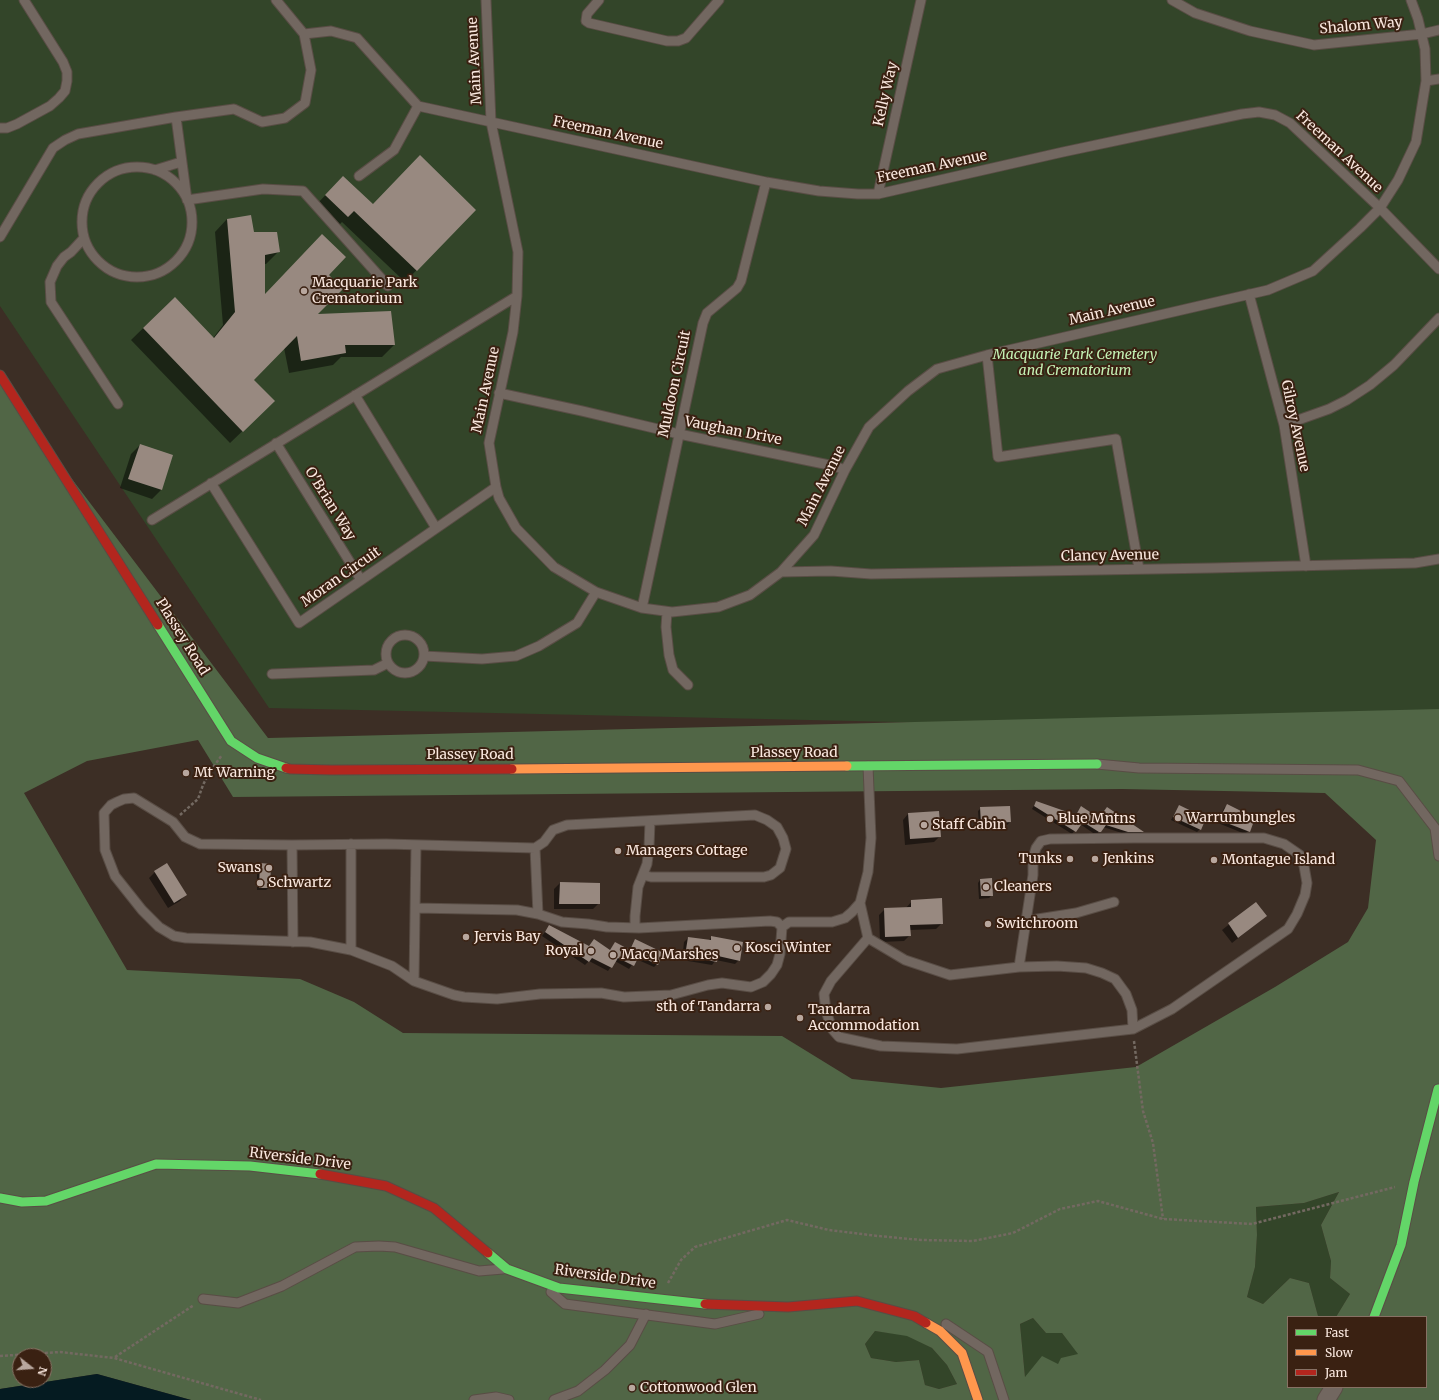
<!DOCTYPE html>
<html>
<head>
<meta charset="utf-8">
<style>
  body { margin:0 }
  #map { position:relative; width:1439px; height:1400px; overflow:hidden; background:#3c2e25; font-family:Merriweather,serif }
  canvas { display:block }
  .legend { position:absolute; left:1287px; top:1316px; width:140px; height:72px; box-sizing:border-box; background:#3a2112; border:1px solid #877164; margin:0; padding:5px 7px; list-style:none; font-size:12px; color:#fae8df }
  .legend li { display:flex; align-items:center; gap:8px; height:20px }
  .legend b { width:20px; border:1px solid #877164 }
  .north { position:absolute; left:12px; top:1348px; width:40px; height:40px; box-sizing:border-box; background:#3a2112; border:1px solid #877164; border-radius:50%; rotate:107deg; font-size:11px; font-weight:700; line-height:16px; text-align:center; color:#fae8df }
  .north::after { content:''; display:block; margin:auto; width:14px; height:18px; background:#b8a79e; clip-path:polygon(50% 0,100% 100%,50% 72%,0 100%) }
</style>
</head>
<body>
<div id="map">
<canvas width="1439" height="1400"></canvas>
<ul class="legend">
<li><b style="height:5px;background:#63d668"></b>Fast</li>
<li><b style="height:5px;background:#ff974d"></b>Slow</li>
<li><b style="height:5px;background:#b3261e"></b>Jam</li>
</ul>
<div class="north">N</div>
</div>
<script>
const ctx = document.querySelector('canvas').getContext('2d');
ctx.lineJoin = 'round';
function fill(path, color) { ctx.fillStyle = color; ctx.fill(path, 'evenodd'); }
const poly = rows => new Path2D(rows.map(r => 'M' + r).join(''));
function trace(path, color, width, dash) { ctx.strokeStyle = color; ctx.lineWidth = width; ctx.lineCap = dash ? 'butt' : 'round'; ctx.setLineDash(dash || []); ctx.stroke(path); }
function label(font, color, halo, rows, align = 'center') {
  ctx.font = font + ' Merriweather,serif'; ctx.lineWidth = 4; ctx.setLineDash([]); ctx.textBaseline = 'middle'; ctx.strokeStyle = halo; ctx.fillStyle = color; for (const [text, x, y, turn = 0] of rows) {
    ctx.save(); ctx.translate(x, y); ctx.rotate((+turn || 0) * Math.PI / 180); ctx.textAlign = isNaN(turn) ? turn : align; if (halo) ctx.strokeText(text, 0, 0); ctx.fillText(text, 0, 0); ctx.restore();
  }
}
fill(poly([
  [0,0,1439,0,1439,734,269,708,0,306],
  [1339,1192,1321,1225,1331,1261,1330,1278,1350,1294,1336,1317,1318,1316,1309,1283,1290,1278,1263,1304,1247,1297,1255,1267,1257,1235,1256,1207,1304,1203],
  [1033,1318,1046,1333,1062,1333,1079,1354,1058,1364,1025,1377,1020,1324],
  [875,1331,907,1335,932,1348,947,1365,957,1384,939,1389,925,1385,919,1360,896,1362,871,1358,865,1344]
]), '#334529');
fill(poly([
  [0,384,268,738,1439,709,1439,1400,191,1400,97,1374,0,1389],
  [198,740,233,797,1122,789,1325,793,1376,840,1368,908,1348,942,1275,987,1136,1067,941,1088,852,1079,782,1036,403,1033,354,1002,300,979,127,970,24,793,87,761],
  [1339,1192,1321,1225,1331,1261,1330,1278,1350,1294,1336,1317,1426,1317,1426,1387,1288,1387,1288,1317,1327,1317,1318,1316,1309,1283,1290,1278,1263,1304,1247,1297,1255,1267,1257,1235,1256,1207,1304,1203],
  [1033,1318,1046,1333,1062,1333,1078,1354,1061,1358,1058,1364,1042,1356,1025,1377,1020,1324],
  [875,1331,907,1336,932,1348,947,1365,957,1384,939,1389,925,1385,919,1360,896,1362,871,1358,865,1344],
  [20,1356,44,1356,44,1380,20,1380]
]), '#516646');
fill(poly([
  [97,1374,191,1400,0,1400,0,1389]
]), '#051b21');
fill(poly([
  [343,177,373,205,475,210,405,282,342,222,336,228,314,207],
  [227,219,253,233,279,251,266,264,264,264,264,296,328,275,316,315,394,345,382,357,341,357,333,365,289,373,284,348,253,380,274,401,230,443,131,340,174,298,213,338,223,325,215,232],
  [140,445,172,456,161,490,152,499,120,488,131,454],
  [1036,802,1075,816,1079,810,1099,819,1107,808,1142,832,1140,834,1125,834,1103,827,1096,835,1080,824,1072,834,1032,809],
  [1179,806,1200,829,1197,832,1171,820],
  [1227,806,1254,818,1248,831,1245,834,1218,823,1224,808],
  [981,808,1010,822,1007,825,979,826,978,811],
  [908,814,940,836,934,842,905,845,903,820],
  [260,864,270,865,269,888,266,890,257,890,257,867],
  [155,872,185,895,180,901,168,908,149,878],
  [980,880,992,895,989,898,979,899,978,883],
  [560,883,599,884,599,903,593,909,554,909,554,889],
  [912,901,942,923,936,929,910,930,910,935,904,941,880,942,879,915,885,909,906,908],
  [1256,903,1266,916,1232,943,1222,930],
  [549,927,588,947,594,940,609,951,615,943,629,951,636,940,657,964,654,967,636,959,629,969,615,961,608,971,589,961,585,965,542,936],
  [712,937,739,960,735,964,716,960,712,965,682,960,684,942,688,938,708,941]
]), '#0007');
fill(poly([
  [420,155,476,210,417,271,354,211,348,217,325,195,343,176,373,204],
  [251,215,254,232,277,232,280,252,265,255,265,294,322,234,346,257,329,275,343,289,318,314,391,311,395,345,345,345,346,353,301,361,297,336,254,380,275,401,243,432,143,328,175,297,214,338,235,312,227,219],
  [140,444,173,455,162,490,128,479],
  [1036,801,1076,815,1081,806,1099,818,1107,807,1144,832,1128,832,1106,825,1101,832,1099,832,1083,822,1076,832,1034,806],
  [1227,804,1255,818,1250,832,1219,820],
  [1179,805,1206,818,1201,830,1173,817],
  [1010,806,1011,822,981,824,980,807],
  [939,811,941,837,910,839,908,813],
  [167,863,187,895,174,903,154,871],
  [260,863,271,864,270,888,259,888],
  [992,878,993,896,981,896,980,879],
  [560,882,600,883,600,904,559,904],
  [942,898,943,924,910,925,911,936,885,937,884,908,911,907,911,900],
  [1256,902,1267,916,1238,938,1228,923],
  [549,925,589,946,594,939,610,950,615,942,630,950,635,939,664,953,658,965,639,956,634,966,618,958,612,968,592,958,589,962,545,932],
  [711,936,743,942,740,961,718,956,717,962,685,956,688,937,711,940]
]), '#988980');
const lane = poly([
  [276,0,304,34,331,31,357,38,418,106,766,182,819,191,858,194,878,194,1063,152,1242,114,1259,112,1275,115,1290,123,1380,208,1439,269],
  [486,0,491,122,518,252,517,296,513,332,489,443,496,487,499,498,516,528,554,567,596,592,642,608,672,612,718,607,750,595,781,572,814,535,845,470,869,427,908,391,937,369,987,355,1268,290,1313,271,1360,228,1380,208,1398,180,1416,142,1426,81,1425,49,1418,19,1411,0],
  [599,0,587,14,586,21,589,23,667,41,678,41,686,38,719,0],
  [1172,0,1195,13,1250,31,1314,45,1422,34,1439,30],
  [1426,81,1439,79],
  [176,117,187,200,263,189,303,191,388,286],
  [0,128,7,128,17,124,50,106,59,98,65,91,67,81,67,72,63,62,24,0],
  '82 222a55 55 0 1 1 110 0a55 55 0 1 1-110 0Z',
  [155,170,181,162],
  [359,176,394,150,418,106],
  [878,194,921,0],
  [0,237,53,148,65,140,78,134,176,117,234,109,262,122,285,118,305,103,311,70,304,34],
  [84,238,71,252,64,257,57,266,50,282,51,302,118,404],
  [1249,294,1284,425,1306,566],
  [987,355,998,457,1116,439,1139,569],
  [499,393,582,411,679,434,834,466,845,470],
  [355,395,436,528],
  [1284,425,1329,409,1347,400,1370,385,1394,365,1439,318],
  [276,443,361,580],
  [211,483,299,623,496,487],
  [152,520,517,296],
  [781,572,831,571,871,574,1212,568,1415,563,1439,559],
  [642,608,703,323,707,313,737,288,741,281,766,182],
  [667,612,666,627,669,655,673,670,688,685],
  '386 654a19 19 0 1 1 38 0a19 19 0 1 1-38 0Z',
  [424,656,482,659,516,656,539,646,577,623,596,592],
  [272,674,374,670,388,663],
  [1097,764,1139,768,1358,770,1399,781,1435,828,1439,856],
  [351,844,351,950],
  [292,845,293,942],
  [535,848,538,914],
  [643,875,651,877,764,877,771,875,780,868,786,849,783,838,777,827,767,820,755,815,567,825,553,830,544,842,535,848,386,844,292,845,200,844,185,837,173,822,134,798,124,799,117,802,111,805,104,813,105,850,115,876,142,910,159,927,174,936,186,938,310,942,351,950,392,966,414,981,454,995,464,997,497,999,540,994,601,993,624,997,671,995,708,985,722,983,751,987,763,982,771,974,777,965,780,954,782,927,789,922,832,922,845,918,852,912,860,903,868,872,871,838,868,766],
  [860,903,868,938,905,960,950,975,1019,967,1057,966,1086,968,1102,973,1115,979,1126,994,1132,1010,1133,1029,957,1049,881,1046,839,1037,832,1029,826,1011,824,994,831,981,868,938],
  [415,908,517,910,538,914,562,922,588,924,607,927,639,928,770,921,777,922,782,927],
  [1025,921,1076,913,1114,902],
  [635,928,635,916,638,887,647,864,649,848,650,821],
  [1019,967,1033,875,1033,858,1036,848,1041,841,1050,839,1134,838,1264,838,1284,844,1300,855,1304,866,1307,883,1305,895,1297,914,1288,929,1172,1009,1133,1029],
  [414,981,416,845],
  [551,1292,565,1304,715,1324,759,1314],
  [203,1299,238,1303,282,1286,355,1247,379,1246,395,1247,479,1271,503,1269],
  [946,1324,988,1352,1004,1400],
  [474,1400,496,1397,509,1400],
  [554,1400,578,1391,605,1370,630,1345,646,1314]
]);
const street = poly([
  [1326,1400,1334,1387]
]);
const fast = poly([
  [158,625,231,741,257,758,286,768],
  [847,766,1097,764],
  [0,1198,22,1202,46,1201,156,1164,250,1166,320,1174],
  [488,1253,507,1269,559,1288,705,1304],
  [1374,1317,1401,1245,1414,1182,1438,1089]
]);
const slow = poly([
  [512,769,847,766],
  [926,1323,940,1331,962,1353,978,1400]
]);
const jam = poly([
  [0,375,158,625],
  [286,768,290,769,332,770,512,769],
  [320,1174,386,1186,434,1208,488,1253],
  [705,1304,788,1307,857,1301,914,1316,926,1323]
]);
trace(lane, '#594d45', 11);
trace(street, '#594d45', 19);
trace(fast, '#594d45', 11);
trace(slow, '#594d45', 11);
trace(jam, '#594d45', 11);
trace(poly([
  [180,815,198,799,203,785,209,773,222,755],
  [1134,1041,1143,1111,1153,1143,1163,1219],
  [668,1283,681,1260,695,1247,787,1220,829,1230,878,1236,921,1240,973,1241,1013,1233,1060,1209,1098,1201,1163,1219,1252,1224,1395,1187],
  [0,1356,60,1352,114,1358,261,1400],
  [115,1357,194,1305]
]), '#736961', 2.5, [3, 2]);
trace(lane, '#726760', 9);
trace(street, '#726760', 17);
trace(fast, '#63d668', 9);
trace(slow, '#ff974d', 9);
trace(jam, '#b3261e', 9);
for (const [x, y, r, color] of [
  [304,291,4,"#b8a79e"],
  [186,773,4,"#b8a79e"],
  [1178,818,4,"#b8a79e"],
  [1050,819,4,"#b8a79e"],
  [924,825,4,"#b8a79e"],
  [618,851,4,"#b8a79e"],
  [1070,859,4,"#b8a79e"],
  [1095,859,4,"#b8a79e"],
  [1214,860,4,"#b8a79e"],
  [269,868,4,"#b8a79e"],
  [260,883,4,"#b8a79e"],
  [986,887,4,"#b8a79e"],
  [988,924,4,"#b8a79e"],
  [466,937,4,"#b8a79e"],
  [737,948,4,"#b8a79e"],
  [591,951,4,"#b8a79e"],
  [613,955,4,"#b8a79e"],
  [768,1007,4,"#b8a79e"],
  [800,1018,4,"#b8a79e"],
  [632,1388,4,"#b8a79e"]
]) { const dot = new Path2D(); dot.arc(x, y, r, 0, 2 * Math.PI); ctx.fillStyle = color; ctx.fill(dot); trace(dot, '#3a2112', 1.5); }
label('14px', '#fae8df', '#3a2112', [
  ["Shalom Way",1361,26,-5],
  ["Main Avenue",475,61,-93],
  ["Kelly Way",886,94,-77],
  ["Freeman Avenue",608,133,12],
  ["Freeman Avenue",1339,152,43],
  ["Freeman Avenue",932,167,-12],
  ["Main Avenue",1112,311,-13],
  ["Muldoon Circuit",675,384,-78],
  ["Main Avenue",486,390,-78],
  ["Gilroy Avenue",1295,426,78],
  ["Vaughan Drive",733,431,11],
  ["Main Avenue",822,486,-63],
  ["O'Brian Way",330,504,58],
  ["Clancy Avenue",1110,556,-1],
  ["Moran Circuit",341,577,-35],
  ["Plassey Road",182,637,58],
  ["Plassey Road",794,753],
  ["Plassey Road",470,755],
  ["Riverside Drive",300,1159,7],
  ["Riverside Drive",605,1277,8]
]);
label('14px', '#fae8df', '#3a2112', [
  ["Macquarie Park",312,283],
  ["Crematorium",312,299],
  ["Mt Warning",194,773],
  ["Warrumbungles",1186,818],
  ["Blue Mntns",1058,819],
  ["Staff Cabin",932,825],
  ["Managers Cottage",626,851],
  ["Tunks",1062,859,"right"],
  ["Jenkins",1103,859],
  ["Montague Island",1222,860],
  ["Swans",261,868,"right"],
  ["Schwartz",268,883],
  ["Cleaners",994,887],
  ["Switchroom",996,924],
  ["Jervis Bay",474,937],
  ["Kosci Winter",745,948],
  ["Royal",583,951,"right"],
  ["Macq Marshes",621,955],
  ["sth of Tandarra",760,1007,"right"],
  ["Tandarra",808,1010],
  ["Accommodation",808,1026],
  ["Cottonwood Glen",640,1388]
], 'left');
label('italic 14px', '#c4f2b5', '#3a2112', [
  ["Macquarie Park Cemetery",1075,355],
  ["and Crematorium",1075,371]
]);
</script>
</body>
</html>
